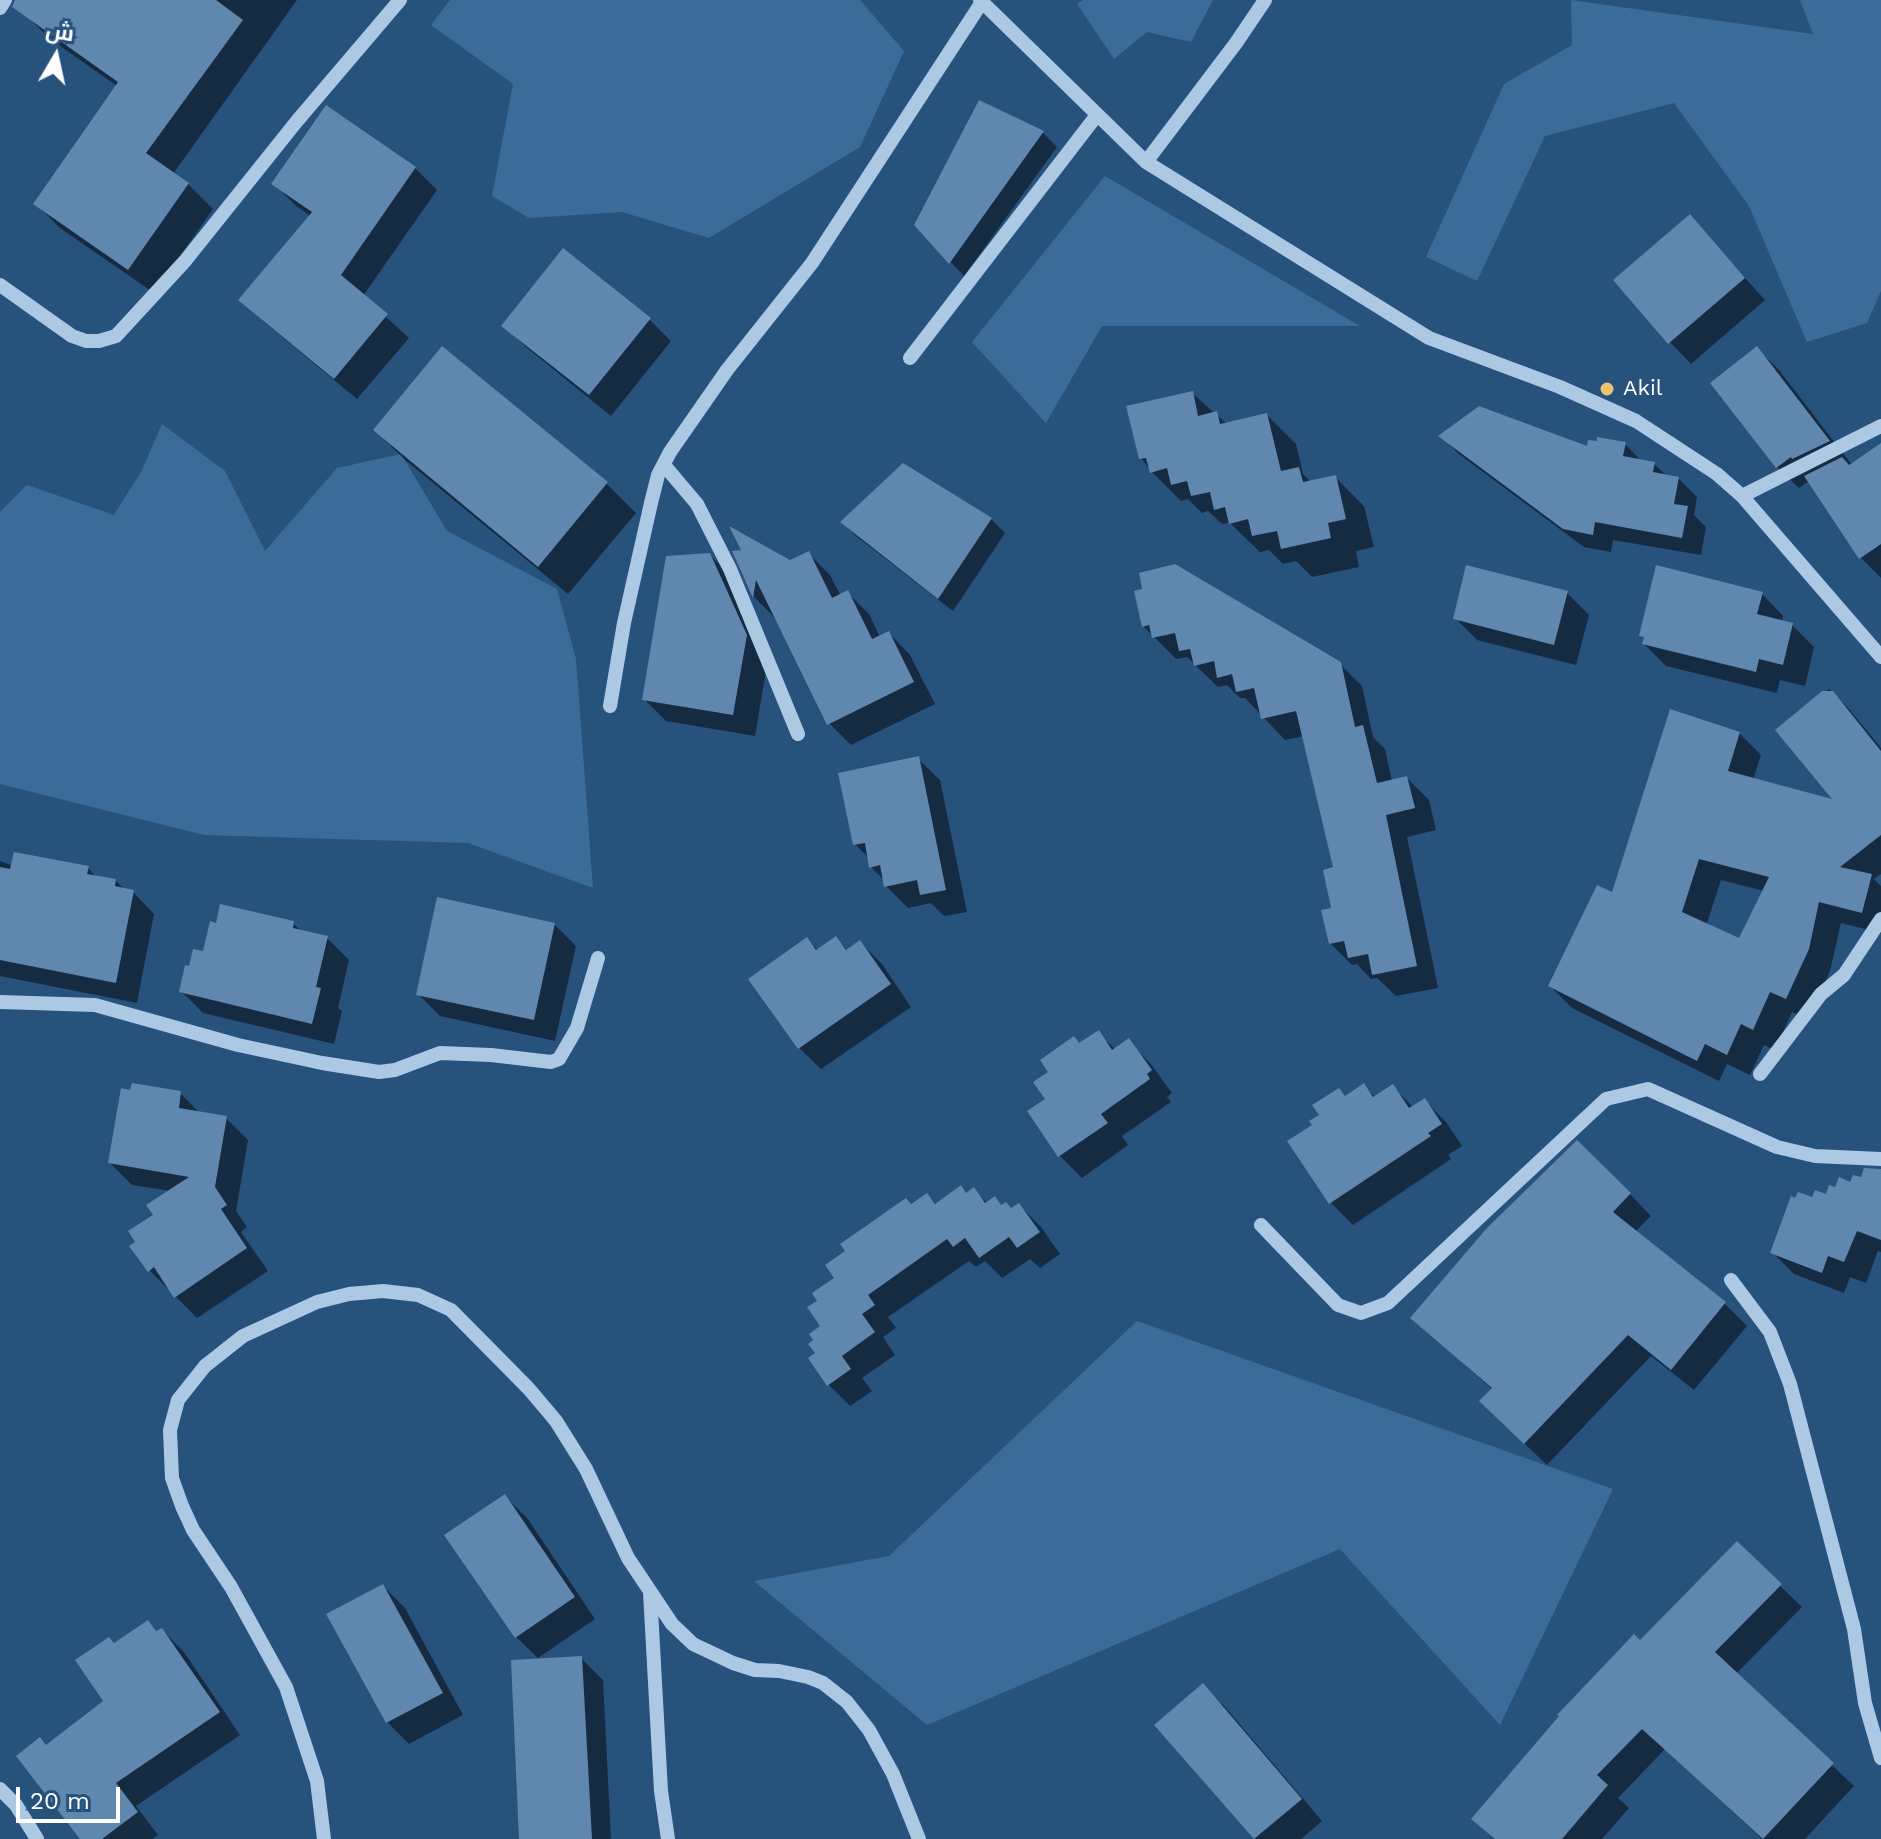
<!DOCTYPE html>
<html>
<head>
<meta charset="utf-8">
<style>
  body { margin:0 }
  #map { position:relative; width:1881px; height:1839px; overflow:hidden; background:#27527c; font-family:"Work Sans",Cairo,sans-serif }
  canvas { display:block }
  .north { position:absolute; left:16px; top:16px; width:80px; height:80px; -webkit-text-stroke:6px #27527c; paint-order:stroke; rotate:9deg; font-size:22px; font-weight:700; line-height:32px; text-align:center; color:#fff }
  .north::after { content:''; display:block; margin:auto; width:28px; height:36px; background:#fff; clip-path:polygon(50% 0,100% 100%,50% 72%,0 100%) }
  .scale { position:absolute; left:16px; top:1787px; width:104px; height:36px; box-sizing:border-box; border:4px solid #fff; border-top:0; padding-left:10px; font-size:24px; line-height:28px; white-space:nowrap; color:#fff; -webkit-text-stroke:6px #27527c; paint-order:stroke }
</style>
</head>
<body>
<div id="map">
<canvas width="1881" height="1839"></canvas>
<div class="north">ش</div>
<div class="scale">20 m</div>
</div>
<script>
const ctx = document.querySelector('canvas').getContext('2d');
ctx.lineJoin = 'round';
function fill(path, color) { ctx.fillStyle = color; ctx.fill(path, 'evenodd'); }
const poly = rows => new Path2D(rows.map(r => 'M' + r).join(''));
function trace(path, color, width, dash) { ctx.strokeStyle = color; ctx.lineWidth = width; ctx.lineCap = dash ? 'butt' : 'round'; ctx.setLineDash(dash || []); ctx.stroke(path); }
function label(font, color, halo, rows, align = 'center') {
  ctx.font = font + ' "Work Sans",sans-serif'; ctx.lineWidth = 8; ctx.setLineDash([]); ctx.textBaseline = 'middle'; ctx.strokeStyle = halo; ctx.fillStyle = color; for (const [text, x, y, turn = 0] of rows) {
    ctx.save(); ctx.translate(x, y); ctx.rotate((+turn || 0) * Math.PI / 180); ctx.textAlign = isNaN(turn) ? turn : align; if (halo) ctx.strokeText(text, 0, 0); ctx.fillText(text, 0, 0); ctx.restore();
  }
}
fill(poly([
  [450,0,860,0,904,51,860,147,709,238,622,212,529,218,492,196,513,84,431,25],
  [1083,0,1213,0,1191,42,1147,32,1114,59,1077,4],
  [1571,0,1813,34,1800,0,1881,0,1881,291,1867,323,1807,342,1749,206,1674,103,1545,136,1477,281,1426,257,1504,84,1572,45],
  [1105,176,1360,326,1102,326,1046,423,972,342],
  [162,424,225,471,265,551,337,468,401,454,447,531,557,589,576,659,593,888,468,843,204,835,0,784,0,512,27,485,114,515,142,470],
  [1137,1321,1613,1489,1500,1725,1340,1549,927,1725,754,1581,889,1556]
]), '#3b6c99');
fill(poly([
  [33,0,297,0,173,174,188,184,213,209,154,293,60,228,36,204,117,86,49,38,24,13],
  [980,102,1043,133,1057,147,964,276,916,225],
  [415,168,437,190,363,296,409,338,357,399,263,321,241,300,311,216,296,206,274,184],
  [1690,217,1765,300,1691,364,1670,342],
  [649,319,671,341,611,416,526,347,504,326],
  [443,349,607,484,636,513,568,594,404,459,375,430],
  [1757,349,1779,370,1852,465,1881,445,1881,578,1861,558,1809,481,1799,488,1777,467],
  [1192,393,1227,424,1267,415,1296,444,1303,474,1311,482,1335,477,1364,506,1374,547,1356,551,1359,567,1312,577,1296,561,1283,564,1269,550,1260,552,1230,523,1222,524,1208,511,1202,513,1188,499,1181,501,1152,472,1141,458],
  [1441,436,1589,449,1625,444,1642,462,1654,464,1667,476,1678,478,1697,497,1694,515,1706,527,1701,555,1613,540,1611,552,1584,547,1459,454],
  [991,519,1005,533,953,611,856,536,842,522],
  [735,553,790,562,808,553,830,575,841,596,848,593,869,614,880,637,889,633,910,655,935,704,851,745,829,723,774,617,754,597],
  [710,555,732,577,768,659,755,736,666,721,644,699],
  [1136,593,1340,664,1362,686,1373,737,1385,749,1392,781,1407,778,1429,800,1436,830,1407,837,1438,988,1396,996,1377,978,1371,979,1357,964,1352,965,1330,943,1335,869,1304,736,1285,740,1245,698,1240,698,1227,685,1218,687,1187,657,1176,659,1143,626],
  [1567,593,1589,615,1576,665,1477,640,1455,618],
  [1762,594,1783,616,1782,622,1792,625,1814,647,1805,686,1780,680,1777,693,1666,666,1644,644,1645,639,1641,635],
  [1829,689,1850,710,1881,748,1881,874,1874,879,1881,886,1881,933,1841,923,1830,971,1808,1019,1792,1012,1775,1050,1764,1045,1750,1075,1727,1064,1719,1081,1572,1008,1550,986,1613,895,1739,733,1761,755,1753,780,1837,803,1778,730],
  [1721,880,1764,891,1740,941,1706,926],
  [918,759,940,780,967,912,944,916,931,903,908,908,886,886,885,881,871,867,870,859,855,844],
  [0,861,13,866,88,868,97,878,116,881,125,890,133,892,154,914,137,1003,0,976],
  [293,923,302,932,327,938,349,960,338,1008,342,1011,334,1044,203,1013,181,991,204,954],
  [554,924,576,946,555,1041,440,1016,418,994],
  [836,938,848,951,860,942,882,964,911,1007,821,1069,799,1048,807,939,818,950],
  [1098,1033,1116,1050,1128,1041,1150,1063,1172,1093,1167,1097,1171,1102,1122,1136,1128,1145,1082,1178,1060,1156,1030,1112,1048,1100,1080,1045],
  [1364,1086,1376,1098,1393,1087,1414,1108,1424,1100,1446,1122,1462,1146,1448,1155,1451,1159,1353,1225,1331,1203,1290,1141,1314,1126],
  [180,1093,201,1114,226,1118,248,1140,236,1211,247,1227,241,1232,268,1271,197,1318,149,1270,156,1215,171,1191,132,1185,110,1163],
  [1881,1183,1881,1252,1878,1251,1866,1283,1850,1277,1844,1293,1794,1274,1772,1252,1813,1200,1827,1197,1852,1184],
  [974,1190,988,1204,1012,1210,1019,1205,1041,1227,1060,1254,1040,1268,1030,1259,1002,1278,985,1261,976,1267,969,1261,888,1317,896,1328,883,1337,895,1355,862,1378,872,1391,850,1406,828,1384,818,1354,823,1326,820,1301,837,1279,911,1206,927,1195,937,1205],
  [1630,1194,1651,1216,1635,1232,1725,1304,1747,1326,1694,1390,1651,1356,1547,1465,1503,1423,1493,1390,1413,1318],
  [505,1496,527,1518,595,1619,538,1658,516,1637],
  [1737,1544,1802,1607,1736,1674,1854,1786,1805,1839,1762,1839,1665,1749,1618,1798,1629,1808,1602,1839,1494,1839,1474,1819],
  [383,1586,405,1608,463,1715,409,1744,387,1722],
  [148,1622,158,1633,162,1630,184,1652,240,1735,136,1806,158,1835,152,1839,82,1839,115,1645],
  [581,1658,603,1680,611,1839,521,1839],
  [1203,1686,1225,1707,1322,1821,1301,1839,1255,1839,1157,1725]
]), '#0007');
fill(poly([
  [15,0,216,0,243,20,146,153,189,183,128,270,33,204,118,82,12,7],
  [979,100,1044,131,949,264,914,225],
  [326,105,416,167,341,275,388,314,334,379,238,300,312,212,271,184],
  [1690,214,1745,278,1668,344,1613,280],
  [563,248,651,318,589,395,501,326],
  [442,346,608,482,538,567,373,430],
  [1757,346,1830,441,1792,459,1791,457,1776,468,1710,383],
  [1193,391,1198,416,1217,411,1220,424,1267,413,1281,471,1299,467,1303,482,1336,475,1346,519,1328,523,1331,538,1281,549,1277,531,1252,536,1248,519,1229,524,1225,507,1214,510,1210,492,1191,496,1187,481,1171,485,1167,468,1150,473,1146,458,1139,459,1126,406],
  [1479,406,1587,446,1588,440,1597,441,1597,437,1626,442,1623,456,1655,462,1653,472,1679,477,1674,504,1688,506,1682,538,1595,522,1593,535,1563,529,1438,436],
  [1881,443,1881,544,1859,559,1804,476,1842,457,1849,465],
  [903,463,992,518,938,599,840,522],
  [729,526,790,560,809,551,832,598,848,590,872,639,889,631,914,682,827,725,756,580,753,598,732,551,741,550],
  [710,553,747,635,733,715,642,700,666,556],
  [1175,564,1341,662,1355,727,1363,725,1377,783,1407,776,1415,808,1386,815,1417,966,1372,975,1368,954,1348,958,1344,941,1329,944,1321,910,1331,908,1323,870,1333,867,1296,711,1261,719,1254,688,1236,692,1232,674,1217,678,1214,661,1194,666,1190,649,1179,651,1175,633,1152,638,1149,625,1142,627,1134,591,1142,589,1139,573],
  [1466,565,1568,591,1554,645,1453,619],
  [1656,565,1763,592,1757,614,1793,623,1783,665,1759,659,1756,672,1642,644,1644,637,1639,636],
  [1822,691,1833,691,1881,751,1881,835,1840,867,1872,874,1862,913,1819,902,1809,949,1786,999,1770,992,1753,1030,1741,1024,1727,1055,1705,1044,1697,1061,1548,986,1597,885,1612,892,1670,709,1740,732,1728,771,1832,799,1775,730],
  [1699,859,1769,877,1739,938,1682,912],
  [919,756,946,890,920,895,917,880,884,887,880,865,869,868,865,843,853,845,838,773],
  [14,852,89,866,87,874,116,879,115,886,134,890,116,983,0,960,0,867,10,869],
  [437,897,555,923,534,1020,416,995],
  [220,904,294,921,293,928,328,936,316,987,321,988,312,1024,179,992,185,965,189,966,193,949,203,951,210,921,216,923],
  [836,936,846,950,860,940,891,984,798,1049,748,979,807,937,816,950],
  [1099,1030,1112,1050,1129,1038,1152,1070,1147,1074,1150,1079,1101,1114,1108,1123,1058,1157,1027,1111,1045,1099,1033,1082,1048,1072,1040,1060,1074,1036,1079,1043],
  [132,1083,181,1091,179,1108,227,1116,215,1187,227,1205,221,1209,247,1248,174,1298,154,1267,148,1272,129,1246,135,1242,128,1231,153,1215,146,1205,189,1177,108,1163,121,1088,130,1090],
  [1364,1083,1373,1097,1393,1084,1409,1108,1425,1098,1442,1124,1428,1133,1431,1136,1329,1204,1287,1141,1312,1125,1309,1121,1319,1115,1312,1105,1339,1088,1345,1096],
  [1577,1140,1631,1193,1613,1212,1726,1302,1671,1370,1628,1335,1524,1444,1479,1401,1492,1388,1410,1318,1486,1229],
  [1864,1168,1881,1169,1881,1240,1857,1231,1844,1262,1828,1256,1822,1273,1770,1253,1791,1196,1795,1198,1798,1192,1812,1197,1815,1190,1826,1194,1829,1185,1835,1187,1839,1177,1850,1182,1853,1175,1861,1177],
  [961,1185,966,1193,974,1187,985,1203,995,1196,1001,1205,1006,1202,1011,1208,1019,1203,1040,1232,1017,1248,1009,1237,979,1258,965,1238,953,1247,947,1239,868,1295,875,1305,862,1314,875,1332,842,1356,851,1369,827,1386,808,1358,815,1353,808,1344,813,1340,809,1334,820,1326,807,1307,817,1301,812,1293,834,1278,825,1265,845,1251,840,1244,906,1198,911,1204,927,1193,935,1204],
  [505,1494,575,1597,515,1638,444,1535],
  [1737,1541,1782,1584,1715,1652,1834,1763,1763,1839,1642,1729,1597,1775,1608,1785,1562,1839,1495,1839,1471,1819,1559,1716,1557,1715,1634,1634,1640,1640],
  [383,1584,443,1693,386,1723,326,1614],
  [148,1620,156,1631,162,1628,220,1712,116,1783,138,1812,102,1839,80,1839,16,1756,40,1737,46,1745,103,1701,75,1660,109,1637,114,1643],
  [582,1656,592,1839,519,1839,511,1660],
  [1203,1683,1302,1799,1254,1839,1154,1725]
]), '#6087ad');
trace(poly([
  [980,0,1146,162,1429,338,1560,387,1636,421,1717,474,1742,496,1881,657],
  [0,8,5,0],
  [1146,162,1236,43,1265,0],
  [0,285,72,336,86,341,99,341,116,336,185,261,297,121,400,0],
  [910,358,1097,115],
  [664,465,697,504,730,569,798,734],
  [1742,496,1881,426],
  [610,706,624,623,651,503,658,475,670,452,727,370,812,263,982,2],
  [0,1002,95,1005,238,1045,322,1063,379,1072,395,1070,440,1053,491,1055,551,1062,559,1059,577,1028,598,958],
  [1760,1074,1821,994,1844,975,1881,919],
  [1261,1225,1338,1305,1361,1313,1388,1303,1606,1099,1648,1089,1777,1147,1815,1156,1881,1159],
  [1731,1280,1770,1332,1790,1384,1854,1629,1865,1703,1881,1758],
  [650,1592,661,1791,668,1839],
  [0,1789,16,1805,37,1839],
  [324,1839,317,1781,286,1687,231,1587,193,1530,182,1506,172,1478,170,1430,178,1400,205,1366,243,1336,317,1302,349,1294,383,1291,418,1295,451,1310,529,1389,556,1421,586,1469,628,1558,672,1624,693,1644,733,1663,755,1670,779,1671,808,1677,823,1683,847,1702,869,1730,893,1774,919,1839]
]), '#acc9e4', 14);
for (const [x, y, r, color] of [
  [1607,389,8,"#ecc172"]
]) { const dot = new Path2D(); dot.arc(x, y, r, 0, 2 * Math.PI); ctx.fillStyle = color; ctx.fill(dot); trace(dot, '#27527c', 3); }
label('22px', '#fff', '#27527c', [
  ["Akil",1623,389]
], 'left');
</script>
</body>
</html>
